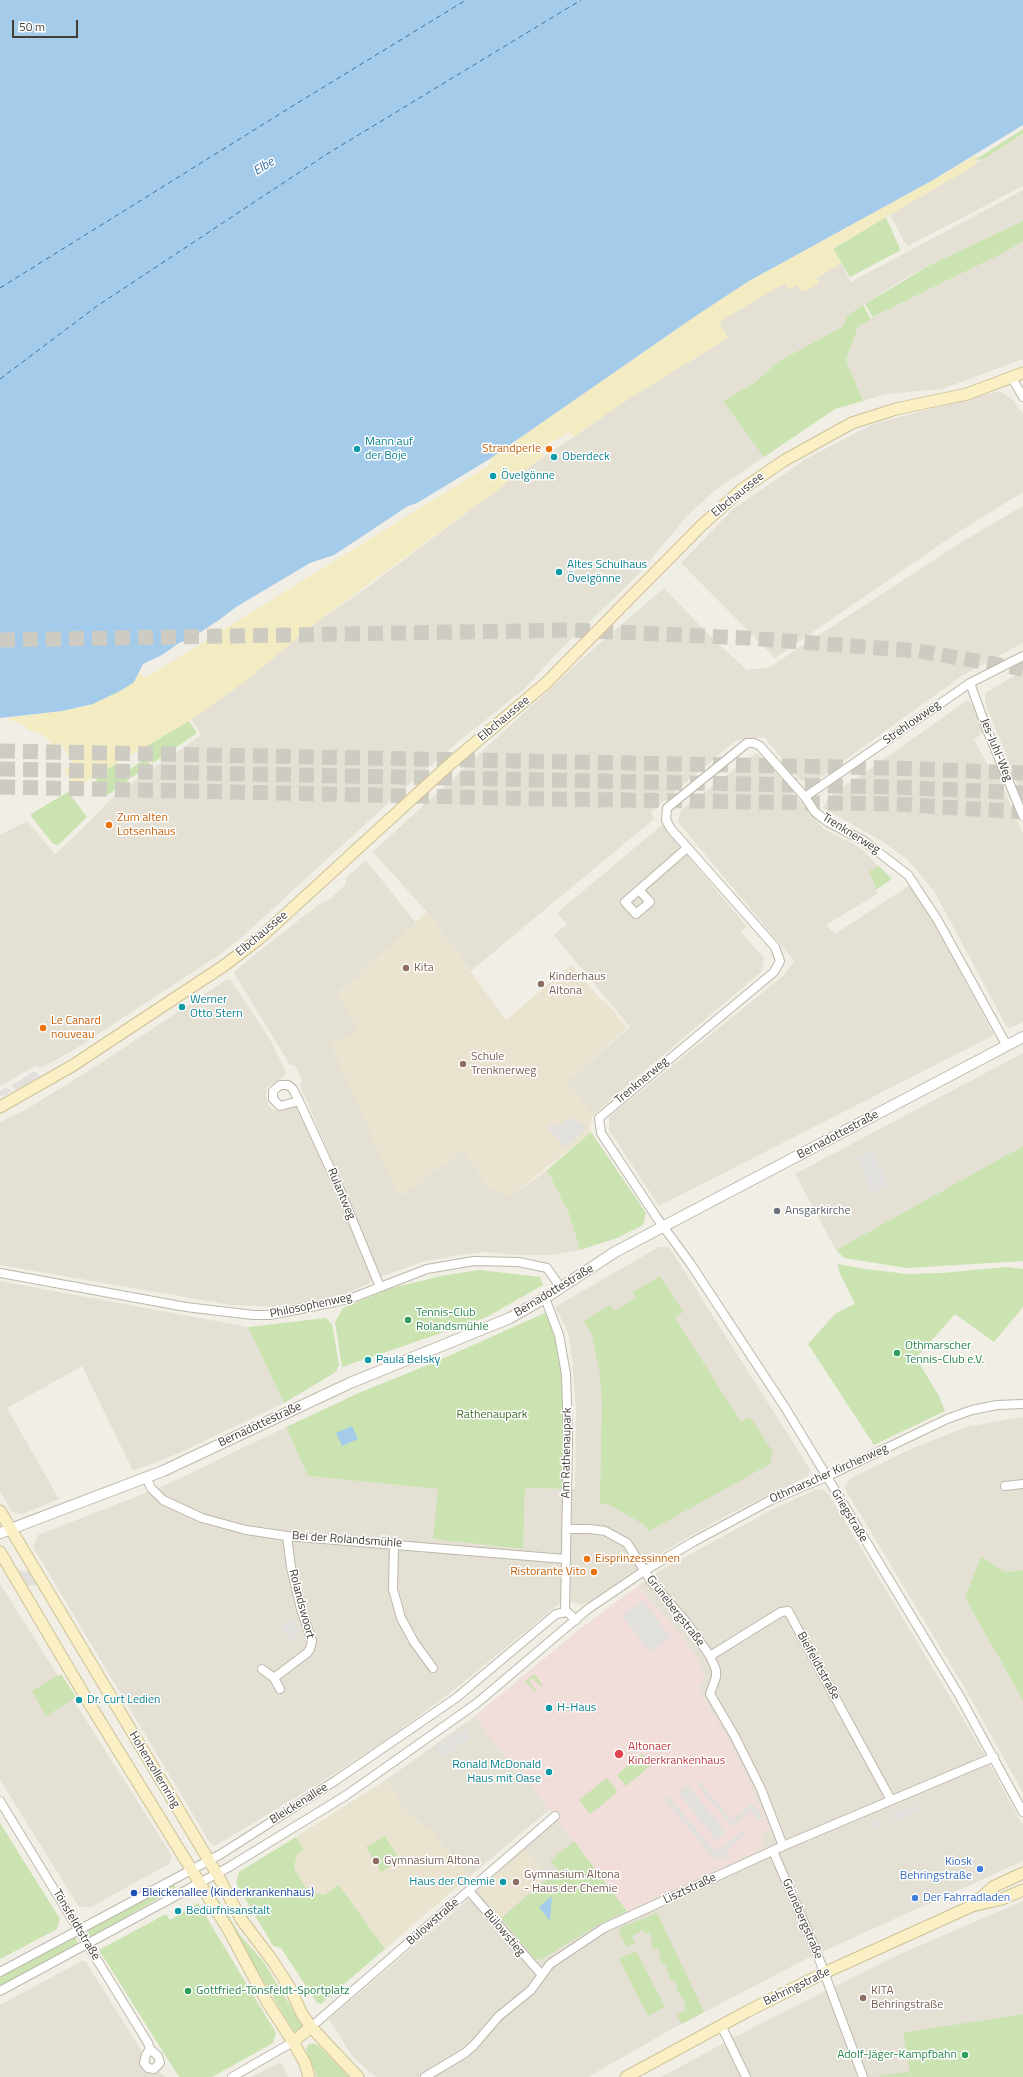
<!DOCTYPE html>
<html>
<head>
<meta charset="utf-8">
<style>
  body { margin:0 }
  #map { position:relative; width:1023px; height:2077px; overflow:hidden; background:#f1eee5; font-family:"Titillium Web",sans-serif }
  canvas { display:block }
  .scale { position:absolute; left:12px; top:20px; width:66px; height:18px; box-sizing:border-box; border:2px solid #433e35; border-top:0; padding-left:5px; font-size:12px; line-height:14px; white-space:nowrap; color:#433e35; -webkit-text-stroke:3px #fff; paint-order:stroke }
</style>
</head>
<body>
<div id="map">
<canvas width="1023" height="2077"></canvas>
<div class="scale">50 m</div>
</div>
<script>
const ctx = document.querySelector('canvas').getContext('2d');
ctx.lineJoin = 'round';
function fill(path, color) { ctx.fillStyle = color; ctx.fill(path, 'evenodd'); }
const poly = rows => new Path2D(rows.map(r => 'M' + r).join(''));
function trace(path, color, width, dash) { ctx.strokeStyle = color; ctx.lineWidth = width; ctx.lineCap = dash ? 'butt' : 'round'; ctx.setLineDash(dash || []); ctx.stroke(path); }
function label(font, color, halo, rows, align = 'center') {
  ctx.font = font + ' "Titillium Web",sans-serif'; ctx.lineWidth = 3; ctx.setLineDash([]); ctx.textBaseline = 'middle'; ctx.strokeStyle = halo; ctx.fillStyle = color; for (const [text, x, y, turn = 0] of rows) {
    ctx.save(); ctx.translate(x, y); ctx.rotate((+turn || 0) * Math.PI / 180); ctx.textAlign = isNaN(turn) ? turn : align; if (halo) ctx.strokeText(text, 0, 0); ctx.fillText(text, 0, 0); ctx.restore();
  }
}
fill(poly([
  [1023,135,1023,186,908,246,904,242,890,214],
  [1023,190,1023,221,930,265,902,280,848,315,842,327,779,361,754,383,723,401,764,457,714,491,687,516,638,575,558,652,524,689,459,741,398,794,242,937,219,955,69,1053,40,1068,35,1066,0,1086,0,835,27,821,55,854,79,832,116,794,201,735,191,719,244,682,319,620,364,590,509,481,633,396,728,338,719,322,785,282,797,285,802,292,819,284,817,278,841,263,851,282],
  [1023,241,1023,359,942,389,885,394,863,401,846,360,858,327,873,317,1007,251],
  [999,391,1012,399,1023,414,1023,492,957,533,775,658,681,563,733,509,806,459,873,424],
  [1023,506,1023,643,963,675,817,780,801,781,764,737,735,741,651,812,654,819,471,971,427,912,373,852,591,651,664,588,713,639,747,670,770,667,960,543],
  [1023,671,1023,798,985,703,985,693],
  [968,700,972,704,984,731,974,740,991,770,997,773,1023,834,1023,1022,1008,1029,934,891,907,859,880,840,823,808,828,798],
  [756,753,765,759,824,829,859,847,879,866,869,871,877,894,826,925,835,934,910,885,926,908,994,1035,659,1206,609,1130,609,1117,784,975,794,961,678,822,681,810],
  [662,825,747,927,741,932,764,958,762,971,593,1115,566,1082,630,1027,554,935,567,924,557,913],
  [366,860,416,923,360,974,361,976,338,992,359,1030,399,1197,463,1150,481,1175,510,1197,547,1170,569,1214,580,1250,551,1255,516,1255,486,1252,466,1254,425,1261,383,1276,380,1275,300,1085,302,1080,295,1065,290,1065,234,973,238,968,318,905,330,899,346,884,345,879],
  [230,979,271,1041,286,1072,284,1077,267,1087,266,1096,268,1105,273,1110,281,1111,296,1106,301,1113,372,1279,370,1283,345,1294,306,1303,273,1307,231,1305,0,1265,0,1122,27,1109,98,1065,223,982],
  [1023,1053,1023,1146,836,1250,795,1174],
  [659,1247,669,1247,810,1469,808,1476,724,1517,652,1558,592,1601,581,1605,572,1602,560,1603,449,1694,387,1739,333,1775,215,1846,210,1843,33,1547,38,1535,166,1485,286,1427,308,1476,438,1489,433,1539,523,1549,525,1488,575,1489,576,1410,572,1357,568,1332,555,1307],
  [0,1281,248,1327,284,1403,177,1454,133,1471,82,1366,7,1408,59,1499,22,1514,12,1512,0,1491],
  [1023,1417,1023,1570,1005,1572,965,1598,1023,1700,1023,1793,966,1690,844,1487,851,1478,911,1449,966,1427],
  [817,1489,824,1490,829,1495,983,1752,1023,1826,1023,1861,806,1959,670,2030,588,2077,376,2077,352,2056,329,2019,460,1907,557,1819,627,1911,764,1848,760,1835,771,1830,706,1700,698,1688,704,1680,704,1672,692,1651,674,1627,638,1586,663,1569,729,1533,777,1507],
  [0,1584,172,1856,169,1864,91,1907,79,1907,0,1780],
  [475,1716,511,1765,517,1762,526,1779,550,1809,470,1876,430,1830,404,1809,386,1780],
  [1023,1901,1023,2077,661,2077,754,2027,898,1955],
  [82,1961,86,1962,151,2066,166,2077,0,2077,0,2005],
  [278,2063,283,2065,288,2077,252,2077]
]), '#e4e0d3');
fill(poly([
  [427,912,506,1020,571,965,602,1001,605,1000,627,1028,566,1082,593,1115,589,1128,591,1132,510,1197,482,1185,481,1175,463,1150,399,1197,331,1045,359,1030,338,993,361,976,360,974],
  [386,1780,404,1809,430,1830,470,1876,385,1949,339,1885,324,1895,308,1892,294,1868,297,1854,304,1849,296,1837],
  [525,1850,548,1877,501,1918,478,1891]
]), '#e9e3cf');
fill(poly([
  [638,1586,674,1627,692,1651,704,1672,704,1680,698,1688,732,1745,771,1830,760,1835,764,1848,627,1911,526,1779,517,1762,511,1765,475,1716,576,1632]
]), '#f1ddd9');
fill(poly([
  [1023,129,1023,134,984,159,975,160],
  [886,217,900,249,899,251,850,277,833,249],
  [1023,221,1023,241,1007,251,873,317,865,304,930,265],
  [863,305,871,319,858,327,846,360,863,401,835,409,764,457,723,401,754,383,779,361,842,327,848,315],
  [189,721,197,733,153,763,143,748],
  [146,758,150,765,131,778,126,772],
  [117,763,128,781,108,795,94,777],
  [68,792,87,817,58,845,53,844,31,816,31,814],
  [879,866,892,879,876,890,869,871],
  [591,1132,646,1213,643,1225,617,1238,580,1250,569,1214,547,1170],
  [1023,1146,1023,1261,907,1268,844,1258,836,1250],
  [838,1264,864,1269,908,1274,942,1273,1006,1267,1023,1269,1023,1307,994,1342,955,1314,916,1358,939,1396,945,1411,874,1445,808,1344,836,1313,855,1304,839,1271],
  [479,1270,540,1277,543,1285,485,1318,342,1367,335,1322,343,1308,392,1288,441,1276],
  [660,1276,683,1312,675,1318,741,1422,750,1417,773,1452,770,1464,649,1531,645,1525,610,1505,600,1504,602,1403,600,1374,592,1335,584,1321,610,1305,614,1311,636,1298,633,1292],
  [545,1313,556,1336,563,1379,565,1439,563,1489,525,1488,523,1549,433,1539,438,1489,308,1476,286,1427,361,1392,435,1362],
  [326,1318,332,1324,339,1365,336,1372,284,1403,248,1327],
  [981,1557,1005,1572,1023,1570,1023,1700,965,1598],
  [61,1674,76,1697,46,1716,32,1691],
  [534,1674,543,1686,541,1687,533,1678,529,1681,536,1691,535,1692,525,1681],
  [642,1754,651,1765,626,1786,617,1775],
  [607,1778,618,1792,590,1814,579,1800],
  [0,1823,60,1919,57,1929,0,1959],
  [385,1836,400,1861,381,1872,366,1847],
  [296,1837,304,1849,297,1854,294,1868,308,1892,324,1895,339,1885,385,1949,321,2004,317,2003,281,1948,273,1946,236,1883,239,1872],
  [574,1841,627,1911,598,1925,540,1960,535,1959,501,1918,558,1870,550,1861],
  [174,1884,176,1888,90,1938,87,1934,89,1929],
  [218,1899,240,1935,263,1961,303,2027,294,2032,215,1900],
  [198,1903,276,2033,273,2043,212,2077,179,2077,99,1950,166,1914,170,1920],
  [657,1913,704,2012,682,2024,677,2015,686,2010,684,2005,686,2004,676,1989,678,1988,674,1980,671,1981,665,1964,663,1965,659,1958,661,1956,657,1948,654,1950,650,1942,653,1941,649,1933,646,1934,643,1930,632,1936,635,1943,627,1947,619,1931,620,1928],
  [75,1937,79,1945,0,1987,0,1976],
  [636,1951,665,2007,648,2016,619,1959],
  [1023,2014,1023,2077,911,2077,903,2033],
  [313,2043,318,2045,349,2077,317,2077,306,2049,308,2045],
  [909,2072,910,2077,874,2076]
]), '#cae3b0');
fill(poly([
  [976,155,977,164,833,248,841,263,817,278,819,284,802,292,797,285,789,290,785,283,719,322,728,338,633,396,573,437,569,432,540,449,544,456,319,620,244,682,189,721,75,788,64,770,74,764,60,742,51,748,49,745,52,743,42,734,28,730,24,725,7,718,62,711,93,704,134,682,139,672,143,677,147,677,488,466,493,460,488,460,697,315,749,281,933,180]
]), '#f3ebc2');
fill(poly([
  [34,1071,41,1076,16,1090,11,1086],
  [6,1087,12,1091,2,1097,0,1096,0,1091],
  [570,1117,587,1128,565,1147,547,1127,554,1124,557,1127],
  [871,1150,888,1184,872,1193,856,1157],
  [16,1571,29,1571,37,1585,24,1586],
  [643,1600,670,1637,650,1653,622,1616],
  [292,1618,301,1633,290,1641,280,1626],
  [464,1728,470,1738,442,1758,435,1749],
  [699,1781,731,1820,752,1803,763,1816,758,1820,750,1811,732,1827,696,1783],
  [688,1785,726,1832,716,1840,678,1793],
  [668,1796,716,1852,744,1829,747,1833,726,1851,730,1857,725,1861,720,1856,715,1860,664,1799],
  [915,1804,918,1810,894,1821,891,1814],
  '873.5 1823a4.5 4.5 0 1 1 9 0a4.5 4.5 0 1 1-9 0Z'
]), '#e2e0dd');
fill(poly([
  [0,0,1023,0,1023,125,933,180,749,281,697,315,488,460,417,503,408,506,334,555,310,563,236,607,219,620,190,639,179,643,162,655,143,664,134,682,122,690,93,704,62,711,0,718],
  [352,1426,358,1439,342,1446,336,1433],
  [552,1896,550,1921,539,1907]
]), '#a5cbea');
trace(poly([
  [0,288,291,107,466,0],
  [0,379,97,306,327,154,581,0]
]), '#3773a6', 1, [5, 4]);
trace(poly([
  [0,640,571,630,747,638,919,651,1023,669],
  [0,751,891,768,1023,773],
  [0,769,894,787,1023,793],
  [0,787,555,799,895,804,1023,812]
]), '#cecbc2', 15, [15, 8]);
const minor = poly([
  [1012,378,1023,397],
  [970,683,986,727,1023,816],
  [805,797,970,683,1023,656],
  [639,890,650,902,636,914,625,902,687,848],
  [1007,1046,937,919,908,875,864,841,828,822,815,812,805,797,760,746,754,743,747,743,667,808,666,820,671,829,775,947,780,961,774,972,599,1118,601,1133,657,1218,690,1263,786,1409,959,1695,1023,1812],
  [299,1101,280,1106,273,1099,273,1091,280,1085,288,1085,293,1089,299,1101,340,1190,380,1287],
  [0,1273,186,1307,253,1315,270,1315,335,1302,352,1298,427,1269,474,1261,519,1262,547,1268,561,1288],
  [545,1298,559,1335,566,1374,568,1440,565,1611],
  [146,1477,151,1488,163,1500,202,1518,246,1530,287,1536,565,1559],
  [1005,1486,1023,1484],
  [566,1529,590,1529,605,1531,627,1543,651,1581,687,1623,710,1656,716,1670,716,1677,710,1694,734,1735,761,1789,783,1846],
  [394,1543,393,1589,401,1618,414,1642,433,1668],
  [710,1656,781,1612,788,1611,891,1800],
  [262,1669,274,1678,280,1689],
  [274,1678,307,1653,310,1649,312,1641,301,1609,291,1567,287,1536],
  [0,1801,148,2043,150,2049,158,2056,160,2063,154,2069,148,2068,144,2063,146,2055,150,2049],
  [773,1851,815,1948,863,2077],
  [469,1891,541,1974],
  [0,1972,221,1854,335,1781,456,1698,556,1614,567,1612,576,1620],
  [0,1991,229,1867,345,1796,477,1703,588,1609,644,1571,693,1542,769,1501,826,1477,947,1419,972,1410,997,1405,1023,1404],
  [721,2025,746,2077],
  [311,2027,555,1816],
  [232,2077,293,2042],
  [425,2077,465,2053,474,2045,499,2016,531,1990,550,1964,604,1928,783,1846,994,1757]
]);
const tertiary = poly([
  [0,1533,163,1471,350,1383,510,1318,545,1298,615,1252,1023,1037]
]);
const secondary = poly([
  [0,1107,72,1066,225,965,260,938,450,764,546,683,702,525,741,490,785,460,852,423,896,409,967,394,1023,373],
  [0,1511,217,1874,241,1919,272,1960,290,1988,302,2014,311,2027,358,2077],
  [0,1552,89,1703,228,1929,266,2000,293,2042,305,2063,309,2077],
  [973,1905,993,1887,1023,1873],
  [293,2042,311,2027],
  [626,2077,748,2011,824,1973,972,1906,1002,1899,1023,1890]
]);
trace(minor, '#beb8ab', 10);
trace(tertiary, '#beb8ab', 12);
trace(secondary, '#cec297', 13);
trace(minor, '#fff', 8);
trace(tertiary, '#fff', 10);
trace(secondary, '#faefc5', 11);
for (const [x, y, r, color] of [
  [357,449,4,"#0f9aa8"],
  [549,449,4,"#e8710a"],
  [554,457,4,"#0f9aa8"],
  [493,476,4,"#0f9aa8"],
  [559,572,4,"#0f9aa8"],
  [109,825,4,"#e8710a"],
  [406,968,4,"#8d6e63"],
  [541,984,4,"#8d6e63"],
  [182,1007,4,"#0f9aa8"],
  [43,1028,4,"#e8710a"],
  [463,1064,4,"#8d6e63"],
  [777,1211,4,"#6b7280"],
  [408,1320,4,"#2e9e5b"],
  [897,1353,4,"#2e9e5b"],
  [368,1360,4,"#0f9aa8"],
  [587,1559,4,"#e8710a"],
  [594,1572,4,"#e8710a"],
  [79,1700,4,"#0f9aa8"],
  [549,1708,4,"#0f9aa8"],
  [619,1754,5,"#e0444e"],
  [549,1772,4,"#0f9aa8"],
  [376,1861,4,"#8d6e63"],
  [980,1869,4,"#3f7fe0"],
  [503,1882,4,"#0f9aa8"],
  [516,1882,4,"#8d6e63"],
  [134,1893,4,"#1a4fb4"],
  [915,1898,4,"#3f7fe0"],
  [178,1911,4,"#0f9aa8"],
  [188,1991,4,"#2e9e5b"],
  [863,1998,4,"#8d6e63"],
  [965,2055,4,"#2e9e5b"]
]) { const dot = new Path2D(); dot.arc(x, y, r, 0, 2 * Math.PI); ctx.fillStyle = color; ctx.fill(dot); trace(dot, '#fff', 1.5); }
label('12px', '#0d838f', '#fff', [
  ["Mann auf",365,442],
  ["der Boje",365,456],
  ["Oberdeck",562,457],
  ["Övelgönne",501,476],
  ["Altes Schulhaus",567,565],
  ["Övelgönne",567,579],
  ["Werner",190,1000],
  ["Otto Stern",190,1014],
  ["Paula Belsky",376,1360],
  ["Dr. Curt Ledien",87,1700],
  ["H-Haus",557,1708],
  ["Ronald McDonald",541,1765,"right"],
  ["Haus mit Oase",541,1779,"right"],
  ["Haus der Chemie",495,1882,"right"],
  ["Bedürfnisanstalt",186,1911]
], 'left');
label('12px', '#c56008', '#fff', [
  ["Strandperle",541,449,"right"],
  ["Zum alten",117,818],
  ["Lotsenhaus",117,832],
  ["Le Canard",51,1021],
  ["nouveau",51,1035],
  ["Eisprinzessinnen",595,1559],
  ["Ristorante Vito",586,1572,"right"]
], 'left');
label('12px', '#433e35', '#fff', [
  ["Elbchaussee",738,495,-39],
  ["Elbchaussee",504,719,-40],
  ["Strehlowweg",912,723,-35],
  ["Jes-Juhl-Weg",996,750,68],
  ["Trenknerweg",851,834,32],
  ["Elbchaussee",262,934,-40],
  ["Trenknerweg",642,1081,-40],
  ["Bernadottestraße",838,1135,-28],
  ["Rulantweg",341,1194,67],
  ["Bernadottestraße",554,1291,-31],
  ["Philosophenweg",311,1306,-12],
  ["Bernadottestraße",260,1425,-25],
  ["Am Rathenaupark",567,1453,-89],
  ["Othmarscher Kirchenweg",829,1474,-24],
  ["Griegstraße",849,1516,59],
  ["Bei der Rolandsmühle",347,1540,4],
  ["Rolandswoort",301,1604,75],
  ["Grünebergstraße",675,1611,52],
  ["Bielfeldtstraße",818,1666,61],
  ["Hohenzollernring",154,1770,59],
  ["Bleickenallee",299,1804,-32],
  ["Lisztstraße",690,1889,-25],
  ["Grünebergstraße",802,1919,67],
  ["Bülowstraße",433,1922,-41],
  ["Tönsfeldtstraße",76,1925,59],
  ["Bülowstieg",504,1933,50],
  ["Behringstraße",797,1987,-26]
]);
label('12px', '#785e54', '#fff', [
  ["Kita",414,968],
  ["Kinderhaus",549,977],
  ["Altona",549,991],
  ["Schule",471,1057],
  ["Trenknerweg",471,1071],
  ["Gymnasium Altona",384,1861],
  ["Gymnasium Altona",524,1875],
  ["- Haus der Chemie",524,1889],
  ["KITA",871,1991],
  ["Behringstraße",871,2005]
], 'left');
label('12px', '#5b616d', '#fff', [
  ["Ansgarkirche",785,1211]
], 'left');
label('12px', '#27864d', '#fff', [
  ["Tennis-Club",416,1313],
  ["Rolandsmühle",416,1327],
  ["Othmarscher",905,1346],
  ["Tennis-Club e.V.",905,1360],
  ["Gottfried-Tönsfeldt-Sportplatz",196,1991],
  ["Adolf-Jäger-Kampfbahn",957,2055,"right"]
], 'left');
label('12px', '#44702d', '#fff', [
  ["Rathenaupark",492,1415]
]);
label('12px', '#be3a42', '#fff', [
  ["Altonaer",628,1747],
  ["Kinderkrankenhaus",628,1761]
], 'left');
label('12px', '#366cbe', '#fff', [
  ["Kiosk",972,1862],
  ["Behringstraße",972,1876],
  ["Der Fahrradladen",923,1898,"left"]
], 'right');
label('12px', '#164399', '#fff', [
  ["Bleickenallee (Kinderkrankenhaus)",142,1893]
], 'left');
label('italic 13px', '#3773a6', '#fff', [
  ["Elbe",264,167,-32]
]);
</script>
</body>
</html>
